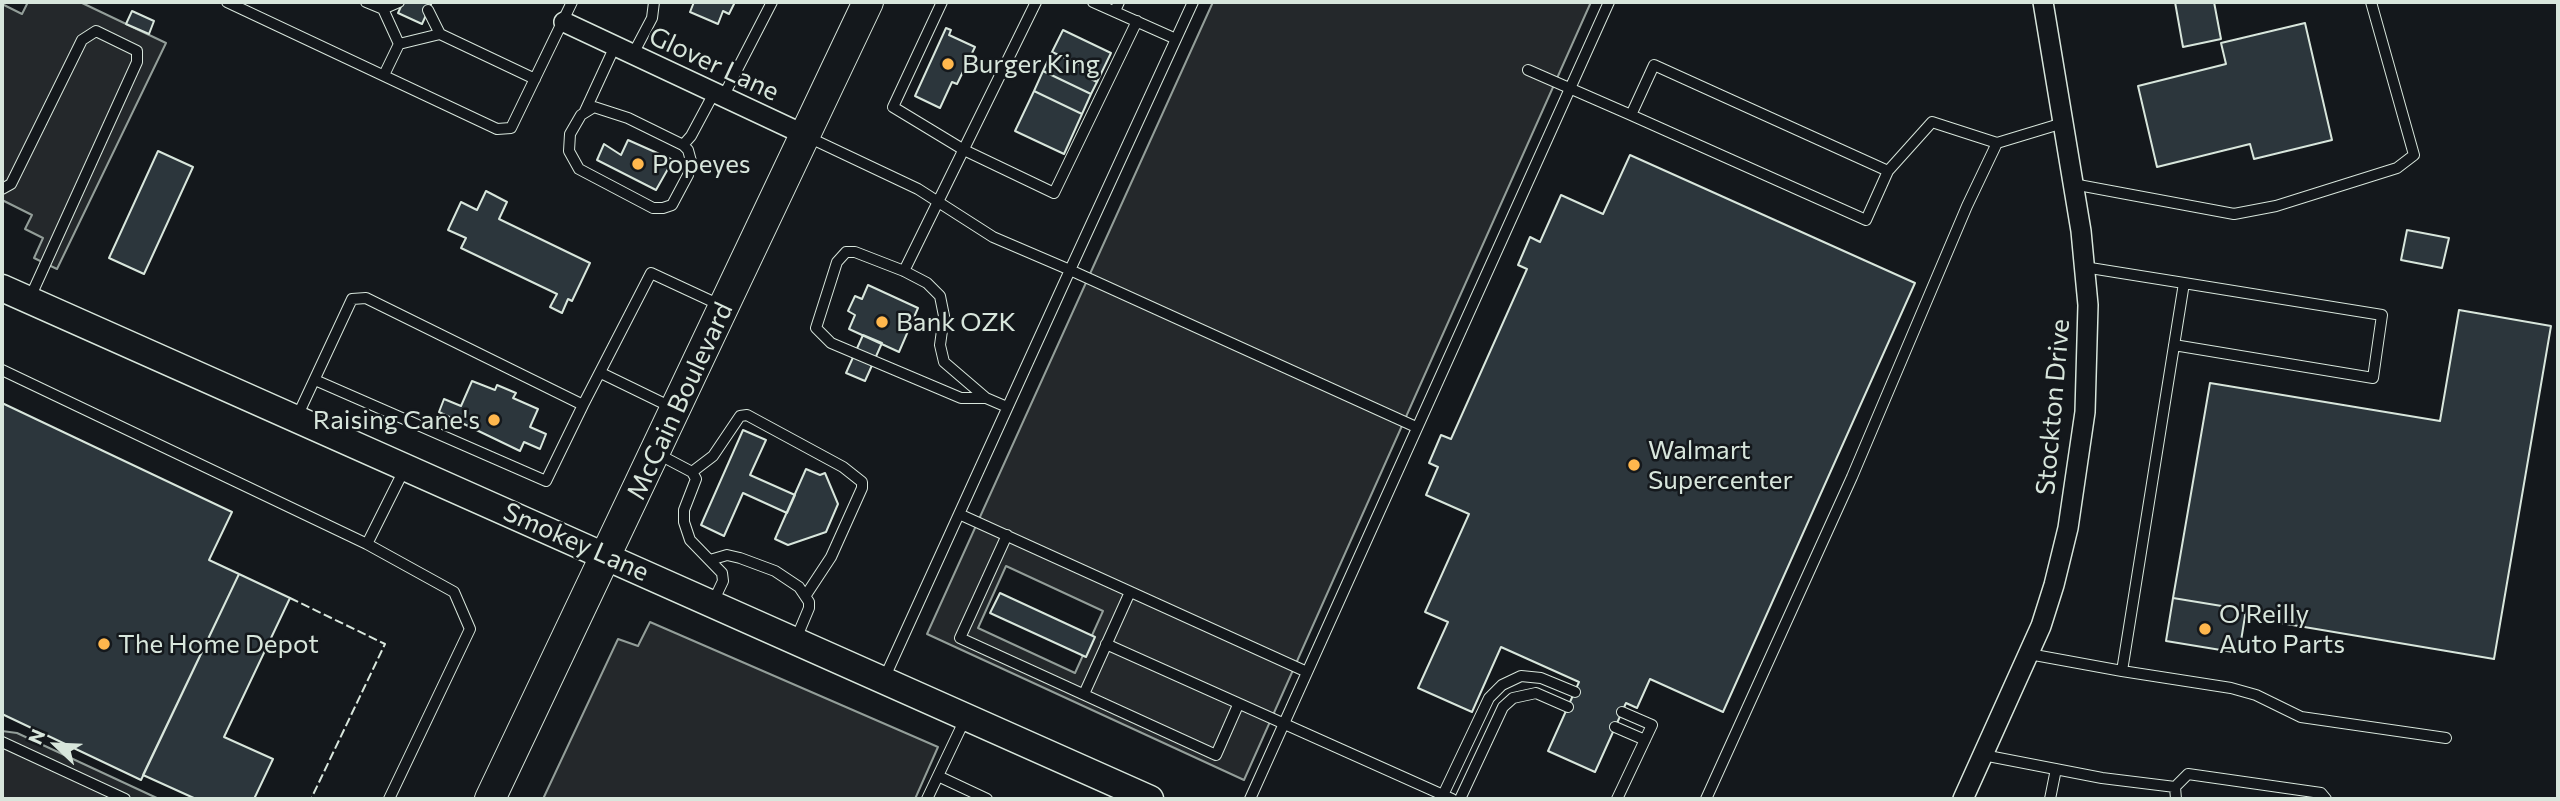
<!DOCTYPE html>
<html>
<head>
<meta charset="utf-8">
<style>
  body { margin:0 }
  #map { position:relative; width:2560px; height:801px; overflow:hidden; background:#14181c; font-family:Commissioner,sans-serif }
  canvas { display:block }
  .frame { position:absolute; inset:0; border:4px solid #d8e6dc; pointer-events:none }
  .north { position:absolute; left:21px; top:710px; width:70px; height:70px; -webkit-text-stroke:5px #14181c; paint-order:stroke; rotate:293deg; font-size:19px; font-weight:700; line-height:28px; text-align:center; color:#d8e6dc }
  .north::after { content:''; display:block; margin:auto; width:24px; height:32px; background:#d8e6dc; clip-path:polygon(50% 0,100% 100%,50% 72%,0 100%) }
</style>
</head>
<body>
<div id="map">
<canvas width="2560" height="801"></canvas>
<div class="frame"></div>
<div class="north">N</div>
</div>
<script>
const ctx = document.querySelector('canvas').getContext('2d');
ctx.lineJoin = 'round';
function fill(path, color) { ctx.fillStyle = color; ctx.fill(path, 'evenodd'); }
const poly = rows => new Path2D(rows.map(r => 'M' + r).join(''));
function trace(path, color, width, dash) { ctx.strokeStyle = color; ctx.lineWidth = width; ctx.lineCap = dash ? 'butt' : 'round'; ctx.setLineDash(dash || []); ctx.stroke(path); }
function label(font, color, halo, rows, align = 'center') {
  ctx.font = font + ' Commissioner,sans-serif'; ctx.lineWidth = 5; ctx.setLineDash([]); ctx.textBaseline = 'middle'; ctx.strokeStyle = halo; ctx.fillStyle = color; for (const [text, x, y, turn = 0] of rows) {
    ctx.save(); ctx.translate(x, y); ctx.rotate((+turn || 0) * Math.PI / 180); ctx.textAlign = isNaN(turn) ? turn : align; if (halo) ctx.strokeText(text, 0, 0); ctx.fillText(text, 0, 0); ctx.restore();
  }
}
const parking = poly([
  [28,2,80,2,166,43,57,269,34,258,43,238,25,229,32,215,2,200,2,4,22,14,28,2],
  [1213,2,1591,2,1244,780,927,634,1213,2],
  [1006,566,1103,611,1075,673,978,628,1006,566],
  [650,622,938,747,915,799,543,799,618,639,638,646,650,622],
  [2,731,17,733,159,799,2,799,2,731]
]);
fill(parking, '#24282b');
trace(parking, '#939e99', 2);
const building = poly([
  [403,2,432,2,422,24,398,13,403,2],
  [694,2,735,2,729,14,723,11,718,24,690,12,694,2],
  [2175,2,2214,2,2221,39,2183,47,2175,2],
  [132,11,154,21,149,34,126,24,132,11],
  [2305,23,2332,140,2254,159,2250,144,2157,167,2138,86,2226,64,2221,43,2305,23],
  [946,28,951,30,949,35,975,47,957,84,952,82,940,108,915,96,946,28],
  [1063,30,1111,53,1097,82,1087,77,1090,69,1052,52,1063,30],
  [1052,52,1090,69,1087,77,1097,82,1091,94,1043,71,1052,52],
  [1043,71,1091,94,1082,114,1034,91,1043,71],
  [1034,91,1082,114,1064,154,1015,131,1034,91],
  [628,140,673,160,656,190,597,160,604,144,621,155,628,140],
  [158,151,193,167,144,274,109,258,158,151],
  [1630,155,1915,283,1723,712,1650,679,1637,708,1626,703,1595,772,1548,751,1579,682,1501,647,1472,712,1418,688,1448,622,1425,612,1469,514,1426,495,1438,467,1429,463,1441,435,1451,439,1527,269,1518,265,1530,237,1540,242,1561,195,1603,214,1630,155],
  [486,191,507,202,499,219,590,263,572,301,568,299,562,313,550,307,557,294,461,248,466,238,448,230,461,202,477,210,486,191],
  [2407,230,2449,238,2442,268,2401,260,2407,230],
  [868,285,918,308,899,352,849,329,855,315,848,311,855,296,862,299,868,285],
  [2459,310,2551,326,2494,659,2245,617,2246,610,2173,598,2210,383,2440,421,2459,310],
  [863,335,882,343,865,381,846,373,863,335],
  [472,381,495,390,497,385,516,393,513,398,538,409,530,427,546,434,540,449,524,442,520,451,439,412,444,399,461,406,472,381],
  [2,403,232,512,209,560,239,574,141,780,2,714,2,403],
  [743,430,766,440,750,475,795,495,787,513,743,493,724,536,701,525,743,430],
  [806,469,820,475,825,473,838,504,826,532,788,545,775,539,806,469],
  [239,574,290,598,224,737,273,759,254,799,196,799,143,775,239,574],
  [1000,593,1095,637,1086,657,990,613,1000,593],
  [2173,598,2246,610,2239,653,2166,641,2173,598]
]);
fill(building, '#2c363c');
trace(building, '#d8e6dc', 2);
const lane = poly([
  [227,2,497,129,511,128,572,2],
  [366,2,383,9,399,44,384,75],
  [942,2,893,107,964,150,1054,193,1137,21],
  [1093,2,1176,39],
  [383,9,399,2],
  [428,10,440,34],
  [1115,11,1119,2],
  [399,44,440,34,535,79],
  [633,54,652,18,654,2],
  [1528,70,1631,115,1654,65,1888,171,1932,122,1997,143],
  [723,97,772,2],
  [594,107,628,118,683,145,688,150,691,161,688,175,672,205,663,208,653,208,579,169,569,151,570,134,581,115,594,107],
  [585,111,615,46],
  [1631,115,1866,220,1888,171],
  [808,137,918,189,993,237,1070,270,1193,2],
  [683,145,691,136,714,93],
  [2073,184,2234,214,2276,206,2397,168,2414,155,2371,2],
  [2,189,11,184,82,40,96,31,137,51,137,62,29,300],
  [846,252,855,252,904,271,927,283,940,296,944,316,940,345,944,362,986,398,961,398,831,343,816,328,837,262,846,252],
  [904,271,1036,2],
  [2174,345,2373,378,2382,315,2184,283],
  [2,370,367,544],
  [601,373,673,408],
  [315,380,546,481,583,405],
  [986,398,1007,407],
  [296,419,352,299,366,298,583,405,651,273,722,306],
  [656,453,692,472,696,479,684,510,684,522,690,540,722,573,723,581,713,602],
  [692,472,713,456,740,416,747,415,843,467,862,482,862,488,831,557,806,595],
  [959,514,1307,672],
  [1007,535,960,638,1216,755,1238,705],
  [710,560,727,555,740,558,775,571,799,587,809,602,809,608,796,639],
  [1106,644,1452,799],
  [2029,654,2122,671,2184,283,2084,267],
  [2122,671,2231,688,2256,695,2301,717,2446,738],
  [884,679,1070,270,1416,427],
  [1084,694,1130,592],
  [1615,727,1645,740],
  [2,742,125,799],
  [1983,755,2102,778,2175,787],
  [938,776,987,799],
  [1443,795,1489,698,1502,685,1521,676,1541,678,1575,692],
  [389,799,470,629,454,592,367,544,405,468],
  [927,799,966,717],
  [1250,799,1609,2],
  [1460,799,1503,707,1513,698,1536,693,1568,707],
  [1617,799,1652,725,1622,712],
  [1706,799,1852,477,1967,206,1997,143,2063,123],
  [2050,799,2056,769],
  [2176,799,2175,787,2188,774,2321,793,2326,799]
]);
const street = poly([
  [564,22,805,135],
  [1963,799,2041,626,2054,585,2068,528,2085,412,2088,305,2081,231,2043,2]
]);
const secondary = poly([
  [2,288,1150,799]
]);
const primary = poly([
  [490,799,868,2]
]);
trace(lane, '#d8e6dc', 12);
trace(street, '#d8e6dc', 22);
trace(secondary, '#d8e6dc', 29);
trace(primary, '#d8e6dc', 32);
trace(lane, '#14181c', 10);
trace(street, '#14181c', 19);
trace(secondary, '#14181c', 26);
trace(primary, '#14181c', 30);
trace(poly([
  [290,598,385,644,311,799]
]), '#d8e6dc', 2, [9, 3.5]);
for (const [x, y, r, color] of [
  [948,64,7,"#ffb74d"],
  [638,164,7,"#ffb74d"],
  [882,322,7,"#ffb74d"],
  [494,420,7,"#ffb74d"],
  [1634,465,7,"#ffb74d"],
  [2205,629,7,"#ffb74d"],
  [104,644,7,"#ffb74d"]
]) { const dot = new Path2D(); dot.arc(x, y, r, 0, 2 * Math.PI); ctx.fillStyle = color; ctx.fill(dot); trace(dot, '#14181c', 2.5); }
label('26px', '#d8e6dc', '#14181c', [
  ["Glover Lane",714,64,25],
  ["McCain Boulevard",680,401,-65],
  ["Stockton Drive",2053,407,-85],
  ["Smokey Lane",576,542,24]
]);
label('26px', '#d8e6dc', '#14181c', [
  ["Burger King",962,64],
  ["Popeyes",652,164],
  ["Bank OZK",896,322],
  ["Raising Cane's",480,420,"right"],
  ["Walmart",1648,450],
  ["Supercenter",1648,480],
  ["O'Reilly",2219,614],
  ["Auto Parts",2219,644],
  ["The Home Depot",118,644]
], 'left');
</script>
</body>
</html>
